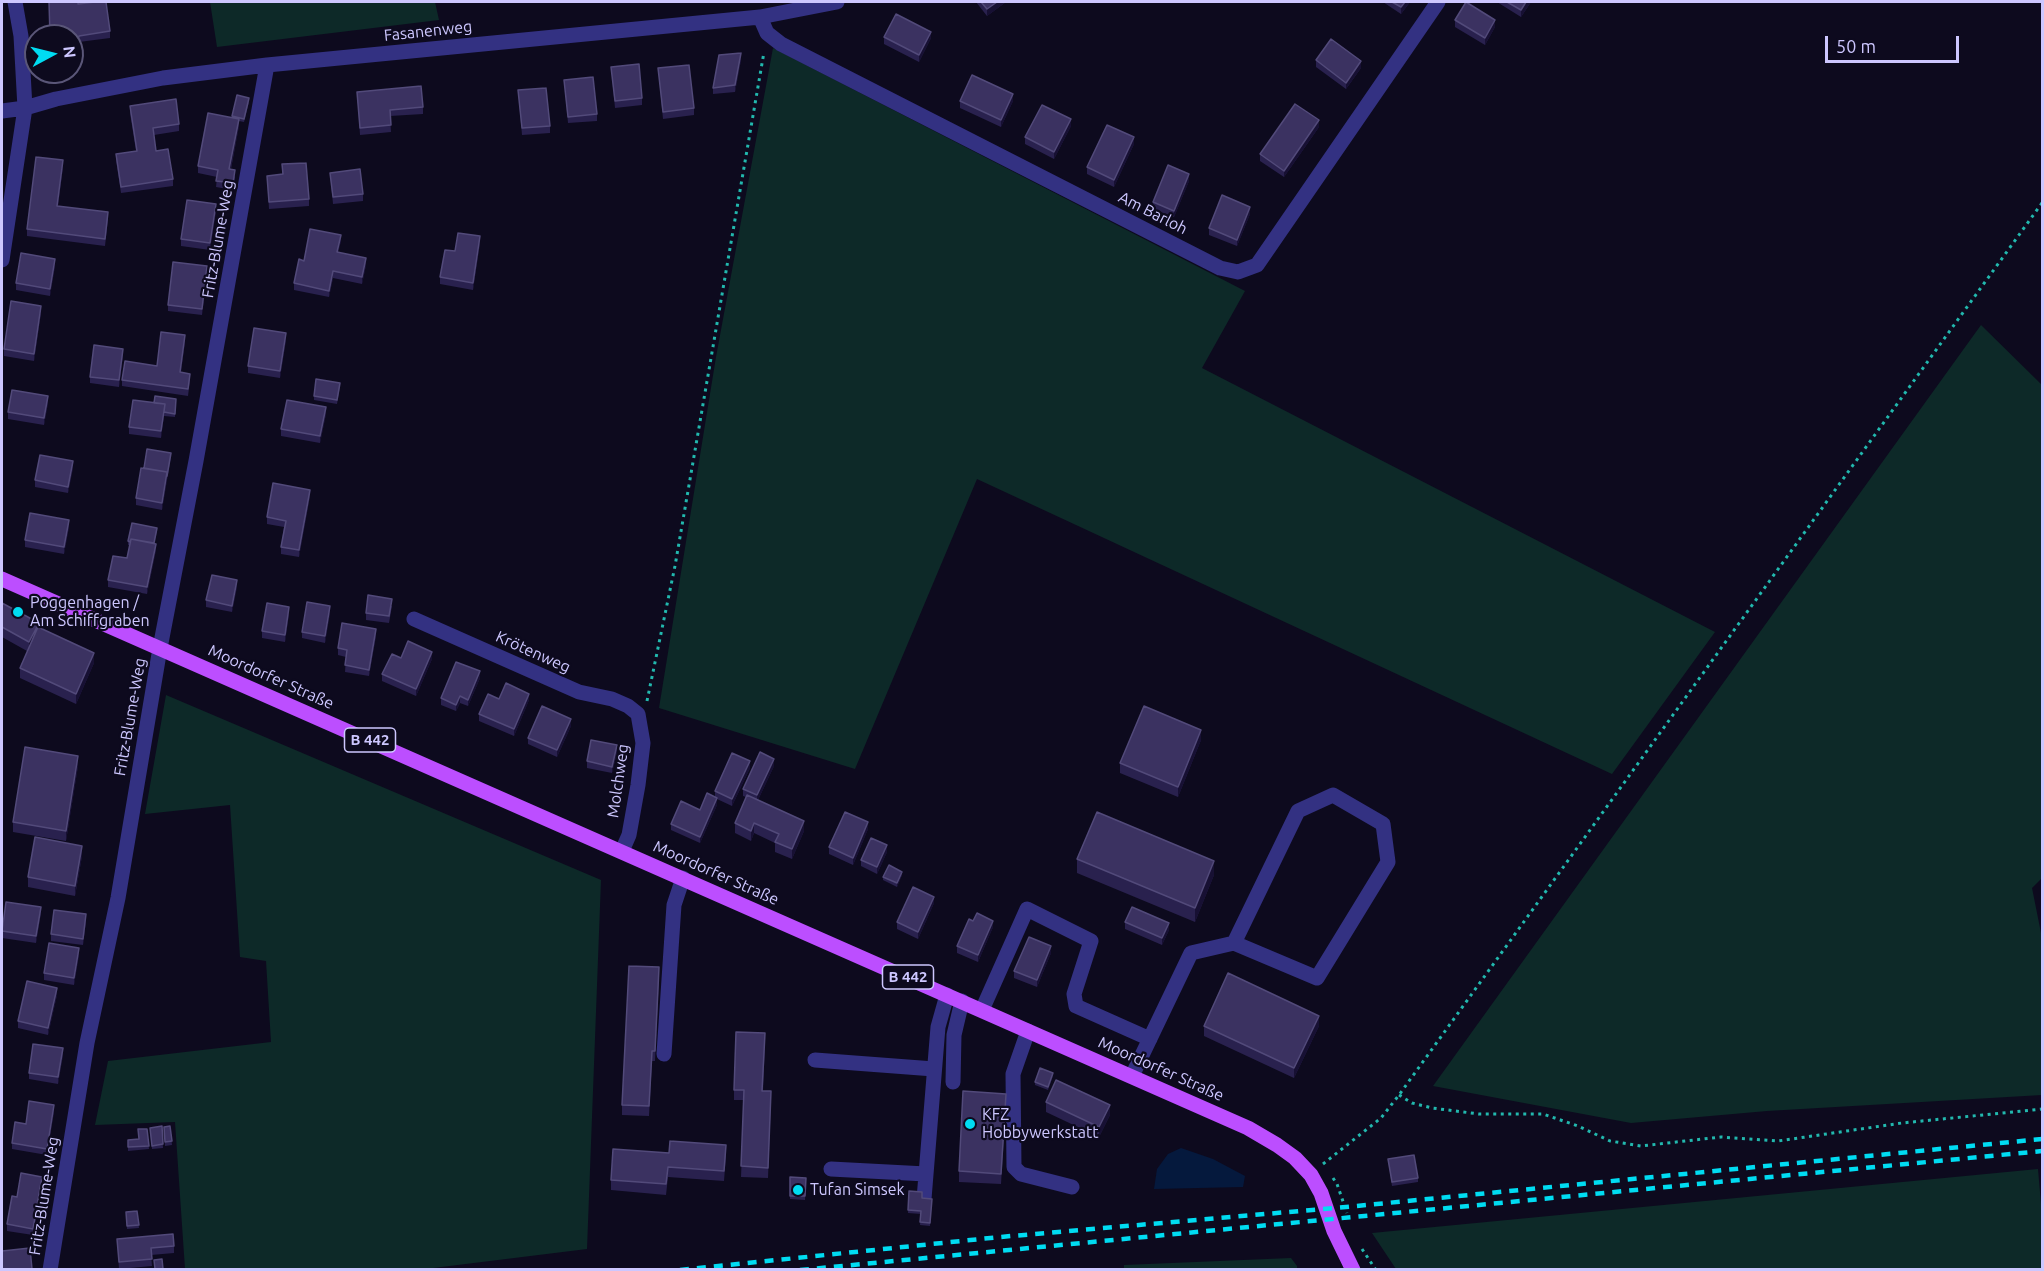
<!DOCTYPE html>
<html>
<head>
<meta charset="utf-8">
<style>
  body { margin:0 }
  #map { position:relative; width:2044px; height:1271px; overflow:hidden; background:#0d0a1e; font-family:Ubuntu,sans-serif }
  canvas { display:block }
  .frame { position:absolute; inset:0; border:3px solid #cdc7ff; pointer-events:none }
  .north { position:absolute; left:24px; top:24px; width:60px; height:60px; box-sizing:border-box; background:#0d0a1e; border:2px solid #5a5678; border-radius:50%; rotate:83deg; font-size:16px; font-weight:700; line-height:24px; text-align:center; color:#cdc7ff }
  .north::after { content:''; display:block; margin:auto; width:21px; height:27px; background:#00dcf2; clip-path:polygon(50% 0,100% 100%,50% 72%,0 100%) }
  .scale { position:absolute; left:1825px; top:36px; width:134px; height:27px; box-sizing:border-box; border:3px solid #cdc7ff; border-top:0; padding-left:8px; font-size:18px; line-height:21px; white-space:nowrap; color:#cdc7ff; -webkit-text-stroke:4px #0d0a1e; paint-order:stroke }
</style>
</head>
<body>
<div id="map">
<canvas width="2044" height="1271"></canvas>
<div class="frame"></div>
<div class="north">N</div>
<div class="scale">50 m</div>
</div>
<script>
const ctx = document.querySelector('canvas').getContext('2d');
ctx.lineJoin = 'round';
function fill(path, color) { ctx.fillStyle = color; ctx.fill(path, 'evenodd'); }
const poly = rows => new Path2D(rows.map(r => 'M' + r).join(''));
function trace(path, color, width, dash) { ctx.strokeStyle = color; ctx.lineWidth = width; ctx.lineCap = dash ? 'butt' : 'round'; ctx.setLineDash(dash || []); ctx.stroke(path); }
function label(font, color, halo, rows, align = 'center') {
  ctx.font = font + ' Ubuntu,sans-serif'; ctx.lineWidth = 4.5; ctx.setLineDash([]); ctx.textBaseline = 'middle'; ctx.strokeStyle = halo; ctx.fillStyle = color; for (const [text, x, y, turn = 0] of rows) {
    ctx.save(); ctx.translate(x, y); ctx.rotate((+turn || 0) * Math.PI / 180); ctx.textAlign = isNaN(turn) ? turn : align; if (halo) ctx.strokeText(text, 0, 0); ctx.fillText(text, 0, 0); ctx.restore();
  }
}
fill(poly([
  [210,2,435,2,439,20,217,47],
  [773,48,1245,291,1202,368,1715,632,1612,774,977,479,855,769,659,708,716,357],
  [1981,325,2042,385,2042,878,2032,888,2042,938,2042,1095,1767,1111,1631,1123,1433,1086],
  [166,695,601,880,587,1249,417,1270,185,1269,175,1122,95,1125,108,1061,271,1042,266,961,240,957,230,805,145,814],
  [2038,1169,2042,1215,2042,1269,1396,1269,1372,1233],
  [1291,1258,1297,1266,1297,1269,1124,1269,1124,1265]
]), '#0d2928');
fill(poly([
  [1181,1148,1213,1159,1245,1176,1243,1187,1154,1189,1157,1169,1168,1154]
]), '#05193d');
trace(poly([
  [647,701,675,566,764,52],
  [1399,1095,1412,1103,1432,1108,1479,1114,1543,1114,1578,1126,1610,1141,1641,1146,1721,1137,1778,1141,1902,1123,2042,1109],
  [1323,1164,1381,1118,1399,1095,2042,203],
  [1333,1178,1337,1184,1347,1213],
  [1362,1249,1376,1270]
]), '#22b8ae', 3, [3, 4.5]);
trace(poly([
  [760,17,767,33,781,44,1220,268,1238,272,1257,265,1438,2],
  [2,111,25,108,56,99,163,78,267,65,760,17,837,2],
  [2,260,25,108,21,36,15,2],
  [414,619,579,692,612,699,628,706,638,714,643,743,638,785,629,835,622,851],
  [982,1010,1027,909,1091,941,1074,994,1076,1006,1150,1039],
  [1028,1031,1013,1074,1014,1167,1021,1174,1072,1187],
  [664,1054,674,905,683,878],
  [815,1060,934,1069],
  [1132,1076,1191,953,1234,943,1317,978,1388,862,1383,824,1333,795,1298,811,1234,943],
  [953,1082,954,1035,962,1001],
  [831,1169,926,1174],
  [924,1199,938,1027,947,995],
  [50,1270,87,1043,118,898,160,648,196,461,267,65]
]), '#333182', 15);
trace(poly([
  [2,579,1248,1128,1277,1145,1295,1158,1311,1175,1321,1193,1334,1231,1353,1270]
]), '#bc4eff', 15);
trace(poly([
  [680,1270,1000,1237,1346,1207,2042,1139],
  [800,1270,2042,1151]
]), '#00dcf2', 4.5, [9, 8]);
fill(poly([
  [976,2,1006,2,987,16],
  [1383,2,1410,2,1401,14],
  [1497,2,1531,2,1521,17],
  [78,4,110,31,110,38,79,42,79,44,72,44,72,36],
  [1455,20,1495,27,1485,45,1455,27],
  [884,37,931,38,919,62,884,44],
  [741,60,735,92,713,94,713,88],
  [1316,60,1361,68,1346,89,1316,67],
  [611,67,642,98,642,105,615,108],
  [658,68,694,108,694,115,663,119],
  [564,80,597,114,597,121,568,123],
  [518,90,550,126,550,133,522,135],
  [357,92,423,107,423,114,390,116,391,132,360,135],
  [960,101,1013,101,1001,127,960,108],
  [249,102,244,122,239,121,239,126,231,169,235,177,233,190,216,187,217,177,198,173,198,166,232,118,232,116],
  [130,106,179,124,179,131,154,135,156,151,173,179,173,186,121,193,116,160,116,154,136,151,130,113],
  [1071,126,1054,159,1025,144,1025,137],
  [1319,127,1284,177,1260,161,1260,154],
  [1134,144,1114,187,1087,174,1087,167],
  [282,164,309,199,309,206,269,209,267,176,282,174],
  [63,167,58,206,108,219,105,246,27,236,27,229],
  [330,173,363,194,363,201,333,204],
  [1189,181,1174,217,1153,209,1153,202],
  [216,211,210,250,181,246,181,239],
  [1250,214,1237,246,1209,235,1209,228],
  [341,241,338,252,366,265,362,284,333,278,329,297,294,290,294,283,304,261],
  [480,243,473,290,440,284,440,277,455,251],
  [55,266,50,296,16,290,16,283],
  [207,273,202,315,168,311,168,305],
  [41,313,34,361,4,356,4,349],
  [286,340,280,378,248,373,248,366],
  [185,342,181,372,190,380,188,396,122,386,122,380,157,366],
  [123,355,119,387,90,383,90,377],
  [340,386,337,404,314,400,314,396],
  [176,399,175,417,164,416,161,438,129,434,129,427,154,403],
  [48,403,44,425,8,419,8,412],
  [326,414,320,443,281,436,281,429],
  [171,456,162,510,136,505,136,498,144,468],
  [73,468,68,493,35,487,35,480],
  [310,496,299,557,281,554,281,547,284,527,267,524,267,517],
  [69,527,64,554,25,547,25,540],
  [157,531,154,543,156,550,147,594,108,587,108,580,127,558,130,545,128,545,128,541],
  [237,587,232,612,206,607,206,600],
  [2,603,94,663,76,704,20,678,20,668,27,651,2,637],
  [392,606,389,623,366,620,366,613],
  [330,613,325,643,302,638,302,632],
  [289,614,285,642,262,638,262,631],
  [376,636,369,676,345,672,346,657,338,655,338,648],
  [432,659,416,696,382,681,382,674],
  [480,678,468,706,460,703,456,711,441,705,441,698],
  [499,699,529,700,514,736,479,721,479,714],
  [571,726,557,757,528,744,528,738],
  [1201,740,1178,797,1120,773,1120,763],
  [617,752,612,773,587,768,587,761],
  [78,766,66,841,13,832,13,822],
  [774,766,758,800,804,831,792,859,775,852,775,843,754,833,751,841,735,833,735,823,746,797,743,796,743,789],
  [750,768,732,806,717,799,717,805,700,843,671,830,671,824,700,810,715,797,715,791],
  [868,829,853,865,829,854,829,847],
  [887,852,877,874,861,866,861,860],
  [82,856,75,896,28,887,28,877],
  [1077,859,1214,875,1195,922,1077,873],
  [902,875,897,887,883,880,883,877],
  [934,903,918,939,897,929,897,922],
  [41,913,36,943,2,938,2,931],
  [86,921,83,945,51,941,51,934],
  [1125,922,1169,930,1162,945,1125,929],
  [993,927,978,962,957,953,957,946],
  [1051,953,1037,987,1014,978,1014,971],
  [79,955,74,985,44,980,44,973],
  [659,978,655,1061,652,1061,649,1116,622,1115,622,1105],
  [57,995,48,1035,18,1028,18,1021],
  [1204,1026,1319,1026,1294,1078,1204,1036],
  [765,1043,763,1091,771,1101,768,1178,741,1177,744,1100,734,1100,734,1090],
  [63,1055,58,1084,29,1079,29,1073],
  [1053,1076,1048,1090,1035,1085,1035,1082],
  [1046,1102,1110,1115,1099,1137,1046,1112],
  [1006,1104,1001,1184,959,1182,959,1171],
  [54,1112,47,1155,12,1149,12,1143,26,1124],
  [162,1126,163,1148,152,1149,150,1131],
  [170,1126,172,1145,165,1146,164,1127],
  [147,1129,149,1149,128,1151,128,1140,139,1139],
  [669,1153,726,1155,724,1181,668,1177,666,1195,611,1190,611,1180],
  [1388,1159,1418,1178,1418,1182,1392,1186],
  [790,1177,806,1178,805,1200,790,1199],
  [42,1183,33,1235,7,1231,7,1224,17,1197],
  [909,1191,922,1198,932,1199,930,1226,920,1225,921,1214,908,1213],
  [137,1211,139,1228,127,1229,126,1212],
  [117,1239,174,1246,174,1253,151,1255,152,1266,119,1269]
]), '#29214e');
fill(poly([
  [997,2,1006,2,987,16,987,9],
  [1405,2,1410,2,1401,14,1401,7],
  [1526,2,1531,2,1521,17,1521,10],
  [1495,20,1495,27,1485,45,1485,38],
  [931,32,931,38,919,62,919,55],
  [741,53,741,60,735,92,735,85],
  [1361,61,1361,68,1346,89,1346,83],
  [1013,94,1013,101,1001,127,1001,120],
  [239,119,239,126,229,176,229,169],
  [1071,119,1071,126,1054,159,1054,152],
  [1319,120,1319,127,1284,177,1284,171],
  [1134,137,1134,144,1114,187,1114,180],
  [63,160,63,167,57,213,57,206],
  [1189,174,1189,181,1174,217,1174,211],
  [216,204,216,211,210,250,210,243],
  [1250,207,1250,214,1237,246,1237,240],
  [341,235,341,241,337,259,337,252],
  [480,236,480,243,473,290,473,283],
  [366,258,366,265,362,284,362,277],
  [55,259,55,266,50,296,50,289],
  [207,266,207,273,202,315,202,309],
  [333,271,333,278,329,297,329,291],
  [41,306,41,313,34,361,34,354],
  [286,333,286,340,280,378,280,371],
  [185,335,185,342,180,379,180,372],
  [123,349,123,355,119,387,119,380],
  [48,396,48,403,44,425,44,418],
  [165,404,164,416,161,438,161,431],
  [326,407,326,414,320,443,320,436],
  [171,453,171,456,162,510,162,503],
  [73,461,73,468,68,493,68,487],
  [310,490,310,496,299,557,299,550],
  [69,520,69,527,64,554,64,547],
  [156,544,156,550,147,594,147,587],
  [237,580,237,587,232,612,232,606],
  [330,606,330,613,325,643,325,636],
  [289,607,289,614,285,642,285,635],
  [39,623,39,633,29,652,29,642],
  [376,629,376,636,369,676,369,670],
  [432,652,432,659,416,696,416,689],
  [94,653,94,663,76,704,76,694],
  [480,671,480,678,468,706,468,700],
  [529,694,529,700,514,736,514,729],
  [460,696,460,703,456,711,456,705],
  [571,719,571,726,557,757,557,750],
  [1201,730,1201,740,1178,797,1178,787],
  [617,745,617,752,612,773,612,767],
  [78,756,78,766,66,841,66,831],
  [774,759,774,766,757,802,757,795],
  [750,761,750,768,732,806,732,799],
  [717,798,717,805,700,843,700,837],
  [804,821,804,831,792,859,792,849],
  [868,822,868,829,853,865,853,858],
  [754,823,754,833,751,841,751,831],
  [887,845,887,852,877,874,877,867],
  [82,846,82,856,75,896,75,886],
  [1214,861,1214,875,1195,922,1195,908],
  [902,872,902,875,897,887,897,883],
  [934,897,934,903,918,939,918,932],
  [41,907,41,913,36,943,36,936],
  [86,914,86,921,83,945,83,939],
  [993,921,993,927,978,962,978,955],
  [1169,923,1169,930,1162,945,1162,938],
  [1051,946,1051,953,1037,987,1037,980],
  [79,948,79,955,74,985,74,978],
  [57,988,57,995,48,1035,48,1028],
  [1319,1016,1319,1026,1294,1078,1294,1068],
  [63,1048,63,1055,58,1084,58,1077],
  [1053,1073,1053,1076,1048,1090,1048,1087],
  [54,1105,54,1112,47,1155,47,1149],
  [1110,1105,1110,1115,1099,1137,1099,1127],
  [42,1177,42,1183,33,1235,33,1229]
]), '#171033');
const building = poly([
  [49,2,78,2,78,4,95,2,106,2,110,31,79,36,79,37,72,38,72,36,50,36,49,2],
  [981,2,997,2,987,9,981,2],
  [1392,2,1405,2,1401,7,1392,2],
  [1466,2,1495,20,1485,38,1455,20,1466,2],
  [1507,2,1526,2,1521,10,1507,2],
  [896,14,931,32,919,55,884,37,896,14],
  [1331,39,1361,61,1346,83,1316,60,1331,39],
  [741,53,735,85,713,88,719,55,741,53],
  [639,64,642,98,615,101,611,67,639,64],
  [689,65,694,108,663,112,658,68,689,65],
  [972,75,1013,94,1001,120,960,101,972,75],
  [593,77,597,114,568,117,564,80,593,77],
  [421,86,423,107,390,110,391,125,360,128,357,92,421,86],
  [546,88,550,126,522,128,518,90,546,88],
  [237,95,249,98,244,119,232,116,237,95],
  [176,99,179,124,153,128,156,151,168,149,173,179,121,187,116,154,137,151,130,106,176,99],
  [1295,104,1319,120,1284,171,1260,154,1295,104],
  [1042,105,1071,119,1054,152,1025,137,1042,105],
  [208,113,239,119,229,169,235,170,233,183,216,181,218,170,198,166,208,113],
  [1107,125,1134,137,1114,180,1087,167,1107,125],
  [36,157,63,160,57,206,108,212,105,239,27,229,36,157],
  [306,163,309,199,269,202,267,176,283,174,282,164,306,163],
  [1168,165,1189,174,1174,211,1153,202,1168,165],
  [360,169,363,194,333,197,330,173,360,169],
  [1222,195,1250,207,1237,240,1209,228,1222,195],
  [187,200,216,204,210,243,181,239,187,200],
  [310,229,341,235,337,252,366,258,362,277,333,271,329,291,294,283,299,259,304,261,310,229],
  [458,233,480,236,473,283,440,277,445,250,455,251,458,233],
  [21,253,55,259,50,289,16,283,21,253],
  [173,262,207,266,202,309,168,305,173,262],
  [11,301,41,306,34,354,4,349,11,301],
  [254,328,286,333,280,371,248,366,254,328],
  [161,332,185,335,180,372,190,374,188,389,122,380,125,361,157,366,161,332],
  [94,345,123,349,119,380,90,377,94,345],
  [316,379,340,383,337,400,314,396,316,379],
  [12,390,48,396,44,418,8,412,12,390],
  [155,396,176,399,175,414,164,412,165,404,154,403,155,396],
  [133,400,165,404,161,431,129,427,133,400],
  [287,400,326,407,320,436,281,429,287,400],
  [147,449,171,453,167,476,167,472,144,468,147,449],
  [40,455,73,461,68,487,35,480,40,455],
  [141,468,167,472,162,503,136,498,141,468],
  [273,483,310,490,299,550,281,547,286,521,267,517,273,483],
  [30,513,69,520,64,547,25,540,30,513],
  [132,523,157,528,154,543,131,539,130,542,128,541,132,523],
  [131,539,156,544,147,587,108,580,113,556,127,558,131,539],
  [212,575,237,580,232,606,206,600,212,575],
  [368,595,392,599,389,616,366,613,368,595],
  [307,602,330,606,325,636,302,632,307,602],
  [2,603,39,623,29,642,2,627,2,603],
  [267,603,289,607,285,635,262,631,267,603],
  [342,623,376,629,369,670,345,665,347,650,338,648,342,623],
  [38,627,94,653,76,694,20,668,38,627],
  [408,641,432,652,416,689,382,674,392,654,401,658,408,641],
  [456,662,480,671,468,700,460,696,456,705,441,698,456,662],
  [506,683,529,694,514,729,479,714,488,694,499,699,506,683],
  [542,706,571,719,557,750,528,738,542,706],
  [1144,706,1201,730,1178,787,1120,763,1144,706],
  [591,740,617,745,612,767,587,761,591,740],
  [25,747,78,756,66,831,13,822,25,747],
  [760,752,774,759,757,795,743,789,760,752],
  [732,753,750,761,732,799,715,791,732,753],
  [707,793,717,798,700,837,671,824,681,801,700,810,707,793],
  [747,795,804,821,792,849,775,842,779,834,754,823,751,831,735,823,747,795],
  [845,812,868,822,853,858,829,847,845,812],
  [1097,812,1214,861,1195,908,1077,859,1097,812],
  [35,837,82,846,75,886,28,877,35,837],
  [871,838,887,845,877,867,861,860,871,838],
  [889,865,902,872,897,883,883,877,889,865],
  [913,887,934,897,918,932,897,922,913,887],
  [6,902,41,907,36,936,2,931,6,902],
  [1132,907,1169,923,1162,938,1125,922,1132,907],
  [54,910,86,914,83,939,51,934,54,910],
  [977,913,993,921,978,955,957,946,969,919,973,921,977,913],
  [1029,937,1051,946,1037,980,1014,971,1029,937],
  [49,943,79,948,74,978,44,973,49,943],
  [629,966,659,967,655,1051,652,1051,649,1106,622,1105,629,966],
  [1228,973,1319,1016,1294,1068,1204,1026,1228,973],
  [27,981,57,988,48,1028,18,1021,27,981],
  [736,1032,765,1033,762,1091,771,1091,768,1168,741,1166,744,1090,734,1090,736,1032],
  [33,1044,63,1048,58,1077,29,1073,33,1044],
  [1040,1068,1053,1073,1048,1087,1035,1082,1040,1068],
  [1056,1080,1110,1105,1099,1127,1046,1102,1056,1080],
  [963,1091,1006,1094,1001,1174,959,1171,963,1091],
  [29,1101,54,1105,47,1149,12,1143,15,1122,26,1124,29,1101],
  [162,1126,163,1144,152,1146,150,1128,162,1126],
  [170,1126,172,1141,165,1142,164,1127,170,1126],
  [138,1129,147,1129,149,1146,128,1147,128,1140,139,1139,138,1129],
  [670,1141,726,1145,724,1171,668,1167,666,1184,611,1180,613,1149,669,1153,670,1141],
  [1414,1155,1418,1178,1392,1182,1388,1159,1414,1155],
  [21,1173,42,1177,33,1229,7,1224,12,1196,17,1197,21,1173],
  [790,1177,806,1178,805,1196,790,1196,790,1177],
  [909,1191,922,1192,922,1198,932,1199,930,1223,920,1222,921,1211,908,1210,909,1191],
  [137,1211,139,1225,127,1226,126,1212,137,1211],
  [173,1234,174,1246,151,1248,152,1259,119,1262,117,1239,173,1234],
  [30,1248,32,1269,2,1269,2,1251,30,1248],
  [162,1259,163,1269,155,1269,154,1260,162,1259]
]);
fill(building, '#3b3261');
trace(building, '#524a7a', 1.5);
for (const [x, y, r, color] of [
  [18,612,6,"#00dcf2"],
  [970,1124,6,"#00dcf2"],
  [798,1190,6,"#00dcf2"]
]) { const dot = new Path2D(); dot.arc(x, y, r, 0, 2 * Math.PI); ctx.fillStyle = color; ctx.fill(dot); trace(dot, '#0d0a1e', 2); }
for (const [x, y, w] of [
  [370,740,51],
  [908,977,51]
]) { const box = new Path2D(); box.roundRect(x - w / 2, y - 12, w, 24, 4.5); ctx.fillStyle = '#0d0a1e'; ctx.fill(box); trace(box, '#cdc7ff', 1.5); }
label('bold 15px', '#cdc7ff', null, [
  ["B 442",370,740],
  ["B 442",908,977]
]);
label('16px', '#cdc7ff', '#0d0a1e', [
  ["Fasanenweg",428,31,-6],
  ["Am Barloh",1153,213,27],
  ["Fritz-Blume-Weg",218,239,-80],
  ["Krötenweg",533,652,24],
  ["Moordorfer Straße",271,677,24],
  ["Fritz-Blume-Weg",130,717,-80],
  ["Molchweg",618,781,-82],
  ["Moordorfer Straße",716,873,24],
  ["Moordorfer Straße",1161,1069,24],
  ["Fritz-Blume-Weg",44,1196,-81]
]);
label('16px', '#cdc7ff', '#0d0a1e', [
  ["Poggenhagen /",30,603],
  ["Am Schiffgraben",30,621],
  ["KFZ",982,1115],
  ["Hobbywerkstatt",982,1133],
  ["Tufan Simsek",810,1190]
], 'left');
</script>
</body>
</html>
